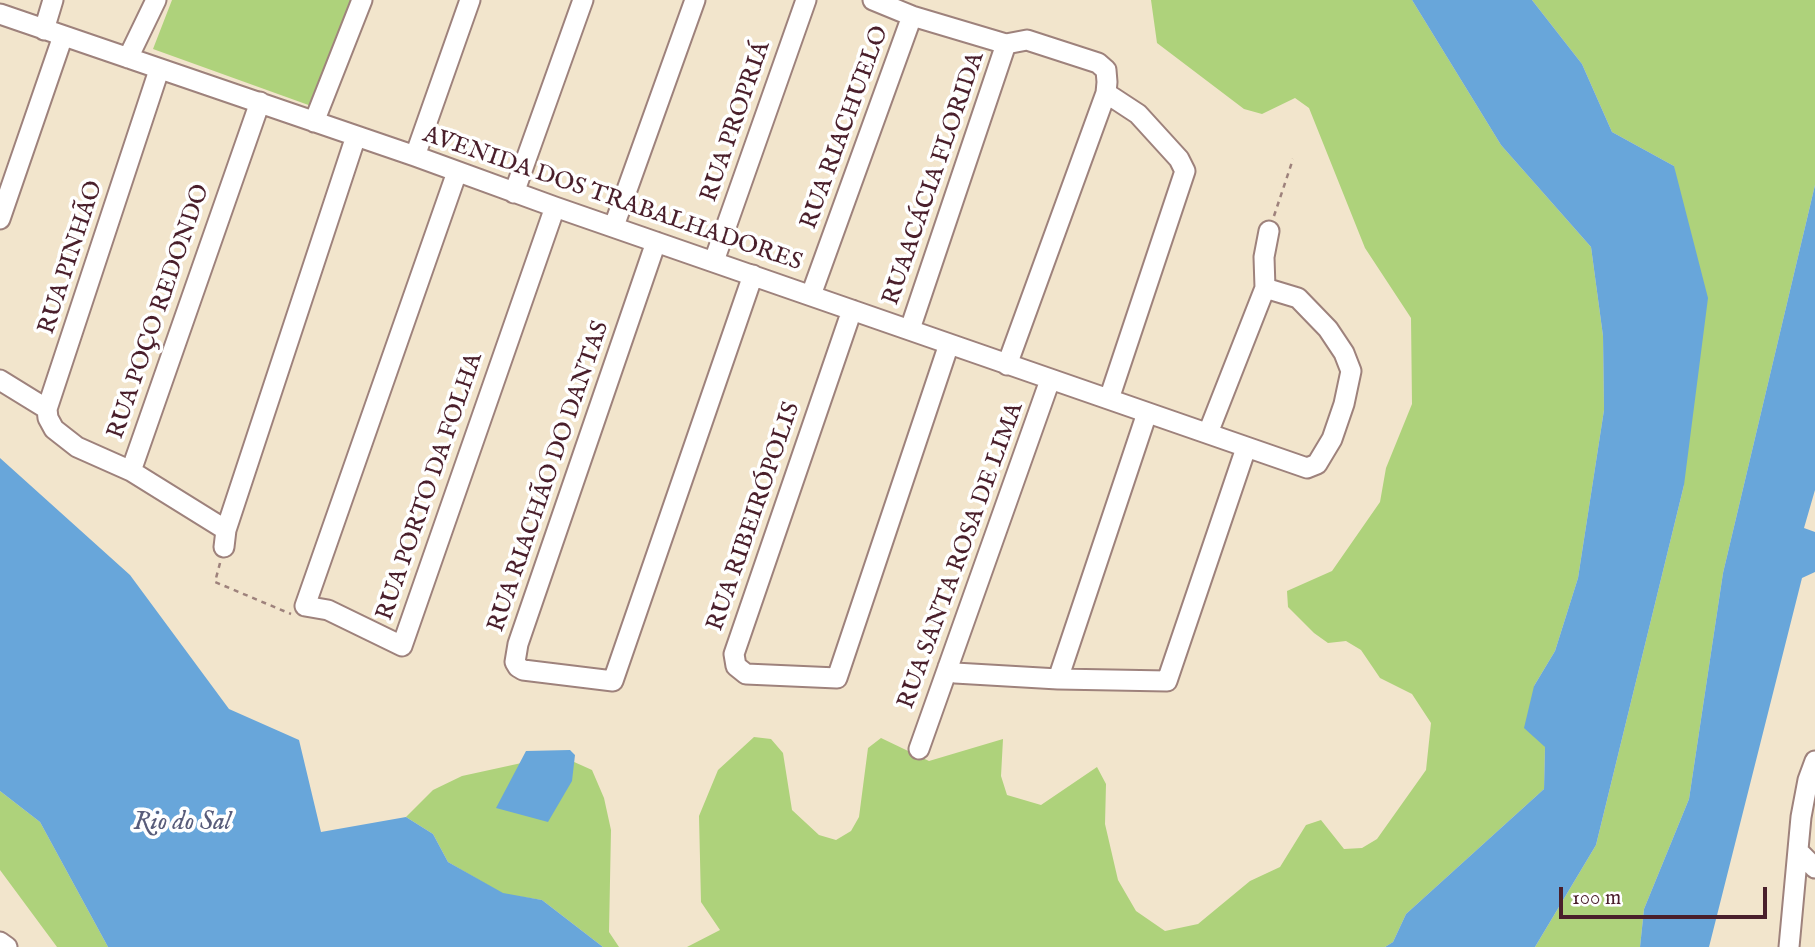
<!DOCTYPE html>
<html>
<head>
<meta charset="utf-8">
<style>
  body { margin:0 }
  #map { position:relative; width:1815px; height:947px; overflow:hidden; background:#f2e5cc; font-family:"IM FELL English",serif }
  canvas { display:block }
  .scale { position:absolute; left:1559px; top:887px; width:208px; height:32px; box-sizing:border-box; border:4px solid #4a1f2b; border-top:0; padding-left:9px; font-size:21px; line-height:24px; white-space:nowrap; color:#4a1f2b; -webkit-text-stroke:5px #fff; paint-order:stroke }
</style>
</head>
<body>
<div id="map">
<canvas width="1815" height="947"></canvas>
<div class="scale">100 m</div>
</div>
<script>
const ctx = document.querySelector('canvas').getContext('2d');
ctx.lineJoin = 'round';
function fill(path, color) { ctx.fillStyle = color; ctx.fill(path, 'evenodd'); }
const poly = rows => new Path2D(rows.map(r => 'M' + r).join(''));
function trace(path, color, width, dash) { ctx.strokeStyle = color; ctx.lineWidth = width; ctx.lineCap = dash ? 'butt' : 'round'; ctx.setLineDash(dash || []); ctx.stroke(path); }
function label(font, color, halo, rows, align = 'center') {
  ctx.font = font + ' "IM FELL English",serif'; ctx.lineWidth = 7; ctx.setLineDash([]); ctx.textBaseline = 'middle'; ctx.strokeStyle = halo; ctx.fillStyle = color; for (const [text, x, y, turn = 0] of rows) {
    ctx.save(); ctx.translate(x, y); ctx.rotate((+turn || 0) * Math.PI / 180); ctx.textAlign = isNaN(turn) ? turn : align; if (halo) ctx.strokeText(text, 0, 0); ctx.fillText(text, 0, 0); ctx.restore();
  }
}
fill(poly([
  [172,0,354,0,314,107,153,49],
  [1151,0,1412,0,1501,145,1591,247,1603,336,1604,410,1578,578,1555,651,1534,686,1545,747,1544,789,1406,914,1393,942,1385,947,687,947,720,930,701,902,699,816,718,770,754,737,771,739,783,753,792,810,819,835,836,840,851,831,859,817,868,748,881,738,929,761,1003,739,1001,776,1007,795,1041,805,1097,767,1106,784,1105,824,1118,880,1136,911,1165,931,1198,924,1250,881,1280,867,1306,825,1321,820,1344,849,1362,848,1377,839,1426,770,1431,723,1412,694,1380,678,1361,650,1346,641,1328,643,1314,633,1288,607,1287,591,1332,571,1380,502,1386,468,1412,404,1411,318,1365,248,1309,108,1295,98,1262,114,1244,109,1157,43],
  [1532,0,1815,0,1815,185,1723,573,1689,799,1644,909,1640,947,1535,947,1596,845,1684,485,1674,166,1612,132,1582,64],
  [549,757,563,757,592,770,604,798,611,830,609,932,619,947,603,947,542,900,503,894,448,862,433,834,406,817,433,790,462,776],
  [0,791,40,822,108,947,57,947,0,870]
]), '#aed27b');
fill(poly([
  [1412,0,1532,0,1582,64,1612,132,1674,166,1708,298,1684,485,1596,845,1535,947,1385,947,1393,942,1406,914,1544,789,1545,747,1524,728,1534,686,1555,651,1578,578,1604,410,1603,336,1591,247,1501,145],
  [1815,185,1815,490,1804,528,1815,532,1815,572,1802,578,1709,947,1640,947,1644,909,1689,799,1723,573],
  [0,458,130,575,229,709,299,740,321,832,406,817,433,834,448,862,503,893,542,900,603,947,108,947,40,822,0,791],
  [570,750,575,755,572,781,548,822,496,808,526,751]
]), '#68a6da');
const minor = poly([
  [873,0,912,16,1006,44],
  [0,14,415,156,555,207,1307,468,1317,464,1332,439,1344,404,1351,371,1344,353,1328,329,1298,298,1265,288,1208,433],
  [44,30,53,0],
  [1006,44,1027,40,1098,63,1106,70,1107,82,1106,93,1007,365],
  [128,58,156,0],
  [159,70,47,409,48,418,54,429,77,447,131,471,226,530],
  [1106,93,1138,114,1179,159,1185,171,1109,399],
  [314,122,362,0],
  [415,156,470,0],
  [457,172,305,606,328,610,402,646,555,207],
  [514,193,583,0],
  [0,219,63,36],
  [614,226,695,0],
  [656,242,518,644,515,662,518,667,523,670,613,681,753,275],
  [714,261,806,0],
  [1265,288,1264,257,1269,231],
  [811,295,912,16],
  [852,310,734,654,736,666,746,674,837,678,949,344],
  [910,329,1006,44],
  [0,380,47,409],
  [131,471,260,102],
  [224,547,226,530,356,136],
  [948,667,955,673,1058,679,1167,681,1246,448],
  [1058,679,1147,413],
  [919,749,1050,380],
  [1799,852,1815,868],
  [0,942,7,947],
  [1789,947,1801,817,1808,780,1815,761]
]);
trace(minor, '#9e827c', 23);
trace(poly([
  [1274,216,1293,159],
  [220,563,215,582,291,614]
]), '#9e827c', 2.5, [5, 5]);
trace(minor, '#fff', 19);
label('24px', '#4a1f2b', '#fff', [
  ["RUA PROPRIÁ",737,122,-71],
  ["RUA RIACHUELO",846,128,-70],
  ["RUAACÁCIA FLORIDA",935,179,-71],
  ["AVENIDA DOS TRABALHADORES",612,200,19],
  ["RUA PINHÃO",72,258,-72],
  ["RUA POÇO REDONDO",160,312,-71],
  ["RUA RIACHÃO DO DANTAS",550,477,-71],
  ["RUA PORTO DA FOLHA",431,487,-71],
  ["RUA RIBEIRÓPOLIS",755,517,-71],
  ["RUA SANTA ROSA DE LIMA",962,556,-70]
]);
label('italic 26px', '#585c7a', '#fff', [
  ["Rio do Sal",182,824]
]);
</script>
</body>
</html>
